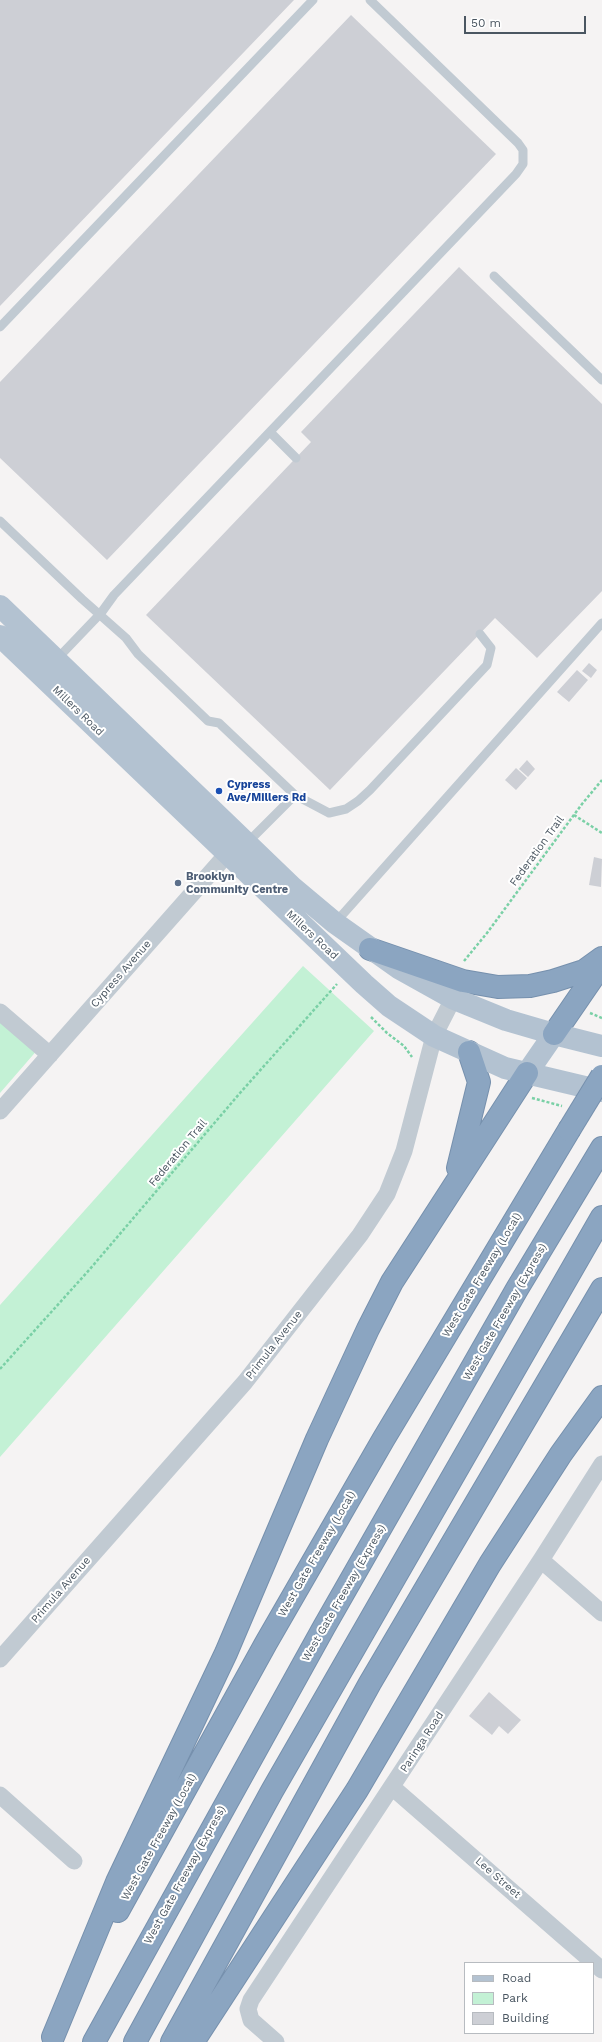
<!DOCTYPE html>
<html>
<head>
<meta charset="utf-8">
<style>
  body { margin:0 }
  #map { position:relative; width:602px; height:2042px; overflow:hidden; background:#f5f3f3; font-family:"Work Sans",sans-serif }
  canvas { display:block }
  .legend { position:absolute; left:464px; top:1962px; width:130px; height:72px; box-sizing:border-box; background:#fff; border:1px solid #b7bbc0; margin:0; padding:5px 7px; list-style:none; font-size:12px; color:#4a5661 }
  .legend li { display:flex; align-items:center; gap:8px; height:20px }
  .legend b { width:20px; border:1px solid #b7bbc0 }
  .scale { position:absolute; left:464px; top:16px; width:122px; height:18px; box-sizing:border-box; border:2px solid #4a5661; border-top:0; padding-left:5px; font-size:12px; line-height:14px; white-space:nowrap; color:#4a5661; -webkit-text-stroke:3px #fff; paint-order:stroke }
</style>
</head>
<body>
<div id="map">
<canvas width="602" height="2042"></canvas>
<ul class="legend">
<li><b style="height:5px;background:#b3c2d1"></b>Road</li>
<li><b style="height:11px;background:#c3f1d5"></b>Park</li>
<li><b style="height:11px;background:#cdcfd5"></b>Building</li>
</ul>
<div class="scale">50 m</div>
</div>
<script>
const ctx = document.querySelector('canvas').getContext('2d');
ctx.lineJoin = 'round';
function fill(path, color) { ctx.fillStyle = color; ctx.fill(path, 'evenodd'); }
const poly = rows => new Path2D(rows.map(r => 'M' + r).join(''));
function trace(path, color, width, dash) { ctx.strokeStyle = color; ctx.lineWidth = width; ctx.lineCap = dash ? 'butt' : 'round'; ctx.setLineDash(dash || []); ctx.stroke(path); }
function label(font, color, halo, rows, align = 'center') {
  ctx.font = font + ' "Work Sans",sans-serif'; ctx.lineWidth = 4; ctx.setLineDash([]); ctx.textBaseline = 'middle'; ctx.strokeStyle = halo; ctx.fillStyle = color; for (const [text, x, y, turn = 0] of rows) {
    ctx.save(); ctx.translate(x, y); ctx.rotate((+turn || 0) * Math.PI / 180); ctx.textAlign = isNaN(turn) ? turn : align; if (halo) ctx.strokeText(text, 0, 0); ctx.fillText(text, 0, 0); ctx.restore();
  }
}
fill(poly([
  [303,966,374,1031,0,1457,0,1305],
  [0,1018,39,1048,0,1093]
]), '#c3f1d5');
fill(poly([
  [0,0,294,0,0,306],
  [351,15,496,154,107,560,0,458,0,382],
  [459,267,602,404,602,591,537,658,495,618,330,790,146,615,311,442,301,432],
  [589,663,597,670,591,678,582,671],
  [577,670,588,680,569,702,557,692],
  [527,760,535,769,528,777,519,769],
  [516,768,527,778,516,790,505,780],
  [594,857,602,859,601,887,589,885],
  [489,1692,521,1720,508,1734,499,1726,492,1735,469,1716]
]), '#cdcfd5');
const highway = poly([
  [370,949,463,981,498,987,530,986,553,981,584,971,602,958],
  [554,1034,602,964],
  [458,1168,479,1082,469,1052],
  [118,1911,266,1643,383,1440,569,1130],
  [53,2037,117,1882,226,1653,317,1439,368,1329,392,1282,527,1073],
  [94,2042,324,1627,517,1289,602,1148],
  [135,2042,272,1791,602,1217],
  [172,2042,370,1683,602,1289],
  [193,2042,357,1790,490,1564,561,1454,602,1397]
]);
trace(highway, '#7690ad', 24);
trace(poly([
  [574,815,602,833],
  [464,961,487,933,582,804,602,780],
  [590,1013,602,1018],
  [371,1017,387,1033,404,1046,412,1057],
  [532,1098,562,1106],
  [0,1369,90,1269,240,1093,337,984]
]), '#7ad0a6', 2.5, [3, 2]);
trace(poly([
  [494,276,602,380],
  [0,327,313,0],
  [270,432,296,458],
  [0,521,82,599,126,638,138,654,208,721,219,723,295,795,329,813,346,809,358,801,370,790,487,665,491,648,480,634],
  [56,660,101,613,114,595,516,174,523,164,523,150,518,143,370,0],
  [247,843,295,795],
  [335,923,602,623]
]), '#c1cad2', 9);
trace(poly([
  [0,1012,50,1055],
  [0,1111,236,844],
  [541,1560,602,1613],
  [0,1659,245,1382,360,1235,387,1194,404,1151,434,1036,459,987],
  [392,1787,602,1970],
  [0,1795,74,1861],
  [276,2042,251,2020,248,2009,251,2000,541,1560,602,1464]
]), '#c1cad2', 17);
trace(poly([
  [0,606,292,887,335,923,400,969,452,998,506,1020,554,1034,602,1046],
  [0,636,364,984,389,1006,434,1036,505,1068,602,1091],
  [527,1073,554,1034]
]), '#b3c2d1', 22);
trace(highway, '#8ba5c1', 22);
const highwayBridge = poly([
  [569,1130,602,1076]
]);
trace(highwayBridge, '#7690ad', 24, []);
trace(highwayBridge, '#8ba5c1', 22);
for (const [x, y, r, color] of [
  [219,791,4,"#1a4fb4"],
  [178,883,4,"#5c6f8a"]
]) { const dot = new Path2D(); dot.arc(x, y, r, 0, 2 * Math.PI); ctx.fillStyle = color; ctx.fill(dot); trace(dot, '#fff', 1.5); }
label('11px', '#4a5661', '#fff', [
  ["Millers Road",78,711,44],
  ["Federation Trail",537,851,-54],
  ["Millers Road",312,935,43],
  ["Cypress Avenue",121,974,-49],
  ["Federation Trail",178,1153,-50],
  ["West Gate Freeway (Local)",482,1275,-59],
  ["West Gate Freeway (Express)",505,1312,-60],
  ["Primula Avenue",274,1345,-52],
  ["West Gate Freeway (Local)",317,1554,-60],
  ["Primula Avenue",61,1590,-49],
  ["West Gate Freeway (Express)",344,1593,-60],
  ["Paringa Road",422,1742,-57],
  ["West Gate Freeway (Local)",159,1837,-61],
  ["West Gate Freeway (Express)",185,1875,-61],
  ["Lee Street",498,1878,41]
]);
label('bold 11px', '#164399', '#fff', [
  ["Cypress",227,785],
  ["Ave/Millers Rd",227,798]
], 'left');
label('bold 11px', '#4e5e75', '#fff', [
  ["Brooklyn",186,877],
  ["Community Centre",186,890]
], 'left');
</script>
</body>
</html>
